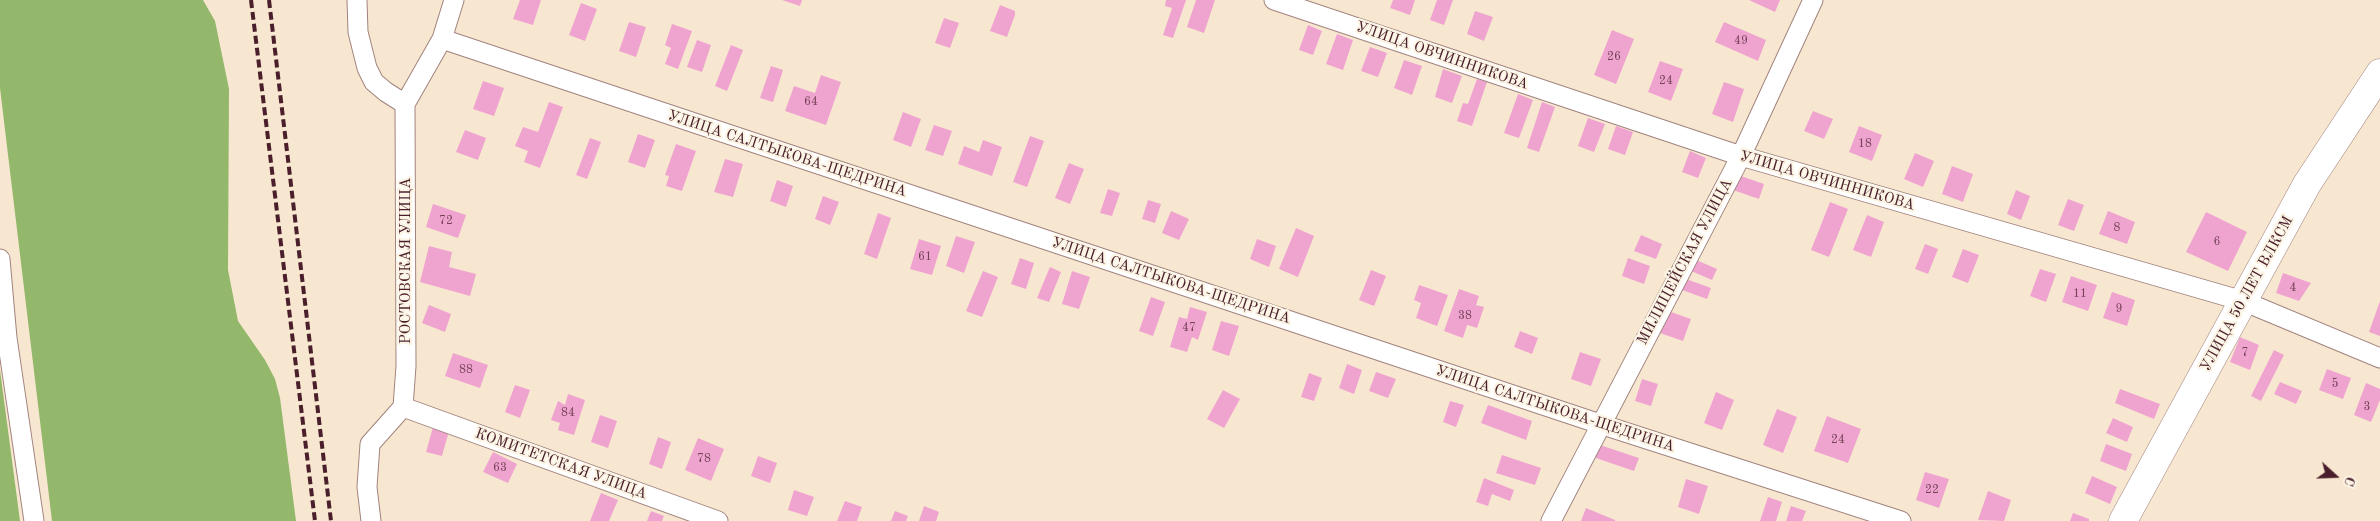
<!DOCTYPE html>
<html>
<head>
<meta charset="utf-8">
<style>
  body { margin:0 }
  #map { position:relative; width:2380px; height:521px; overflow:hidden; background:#f8e7d0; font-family:"Old Standard TT",serif }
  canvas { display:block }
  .north { position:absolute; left:2310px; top:451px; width:50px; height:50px; -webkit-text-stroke:4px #fcf5e5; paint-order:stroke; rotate:110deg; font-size:14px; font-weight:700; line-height:20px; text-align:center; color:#4a1f2b }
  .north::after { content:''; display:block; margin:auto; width:18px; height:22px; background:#4a1f2b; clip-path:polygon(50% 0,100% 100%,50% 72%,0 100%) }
</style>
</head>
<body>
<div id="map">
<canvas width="2380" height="521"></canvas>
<div class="north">С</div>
</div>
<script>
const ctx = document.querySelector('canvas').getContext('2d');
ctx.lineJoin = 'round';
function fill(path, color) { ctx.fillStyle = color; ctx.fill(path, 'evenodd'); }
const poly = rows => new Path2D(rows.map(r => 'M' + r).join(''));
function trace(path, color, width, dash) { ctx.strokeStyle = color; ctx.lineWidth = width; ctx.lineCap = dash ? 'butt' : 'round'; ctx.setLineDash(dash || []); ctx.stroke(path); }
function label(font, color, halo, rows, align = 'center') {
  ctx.font = font + ' "Old Standard TT",serif'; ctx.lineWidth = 4.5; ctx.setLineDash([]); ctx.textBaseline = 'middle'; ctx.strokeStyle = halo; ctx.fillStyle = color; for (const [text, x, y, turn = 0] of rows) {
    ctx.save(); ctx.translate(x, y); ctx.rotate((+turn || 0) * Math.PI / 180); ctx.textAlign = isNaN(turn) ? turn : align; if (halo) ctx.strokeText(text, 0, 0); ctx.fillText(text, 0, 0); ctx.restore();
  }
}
fill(poly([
  [0,0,203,0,215,21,229,89,228,270,238,321,265,360,275,379,280,398,296,521,52,521,0,88],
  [0,370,20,521,0,521]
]), '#93b76b');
fill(poly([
  [520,0,541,0,533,25,513,19],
  [782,0,802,0,800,6],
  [1166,0,1186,0,1173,38,1163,35,1172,8,1165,6],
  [1196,0,1215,0,1204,33,1187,27],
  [1393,0,1415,0,1410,15,1390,8],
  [1437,0,1453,0,1444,25,1430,20],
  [1749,0,1780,0,1775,12],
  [581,3,597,9,585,41,569,35],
  [1000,5,1015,11,1015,15,1007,37,990,31],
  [1475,11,1493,17,1484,41,1467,34],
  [944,18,959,23,950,48,935,43],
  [629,22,646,27,636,57,619,51],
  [1724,22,1766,40,1758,61,1715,42],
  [672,24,692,31,678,69,665,64,671,48,665,45],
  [1308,25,1322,31,1313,55,1299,50],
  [1612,30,1634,39,1616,84,1594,75],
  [1337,34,1353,40,1343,70,1326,64],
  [697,40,711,45,702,72,687,67],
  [731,45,743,50,727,91,715,86],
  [1370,47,1387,53,1378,77,1361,71],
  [1404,60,1422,66,1412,95,1394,88],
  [1660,61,1683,69,1671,101,1648,92],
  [771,66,783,70,773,102,760,98],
  [1443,69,1462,76,1452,103,1435,97],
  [821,75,841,82,826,125,785,111,794,86,815,93],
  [1477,79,1487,82,1472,126,1457,121,1463,103,1468,104],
  [483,81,504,88,494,116,473,109],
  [1724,82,1744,89,1733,122,1712,114],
  [1518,94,1533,100,1519,138,1504,133],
  [549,102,563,107,540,168,524,162,528,151,515,146,523,127,538,132],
  [1542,102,1555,107,1539,152,1527,148],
  [1813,111,1833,119,1824,139,1804,131],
  [903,112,921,119,911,147,893,140],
  [1588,118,1605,124,1594,152,1578,146],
  [934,125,952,131,943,156,925,150],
  [1616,126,1633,132,1625,155,1608,149],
  [1859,126,1882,135,1872,161,1849,152],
  [465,130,486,138,478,160,456,152],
  [638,134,655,140,645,168,628,162],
  [1030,136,1044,141,1027,187,1013,182],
  [590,138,601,142,587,179,576,175],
  [983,140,1002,147,992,176,958,164,964,146,979,152],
  [676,144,696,151,682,191,666,186,669,176,665,175],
  [1690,151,1706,158,1698,178,1682,172],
  [1915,153,1934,161,1923,187,1904,179],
  [725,159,743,164,733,197,714,192],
  [1069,163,1084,169,1070,204,1055,198],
  [1952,166,1973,174,1963,202,1942,194],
  [1738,175,1764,184,1759,199,1733,190],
  [777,180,793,186,786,207,770,201],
  [1108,189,1120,193,1112,216,1100,213],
  [2016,190,2030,196,2021,220,2007,214],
  [823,196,839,202,830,225,815,219],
  [2068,199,2084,205,2074,231,2058,225],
  [1148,200,1161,204,1155,223,1142,219],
  [1830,202,1848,209,1829,257,1811,250],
  [433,204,466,215,458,238,426,227],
  [1171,211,1189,219,1179,240,1162,233],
  [2108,211,2135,222,2127,244,2099,234],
  [2206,212,2247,232,2228,271,2186,252],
  [878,213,891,218,877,259,864,254],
  [1867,215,1884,222,1871,257,1853,250],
  [1296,228,1314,236,1298,277,1279,269],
  [1641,235,1662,244,1656,259,1634,251],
  [956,236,975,242,964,273,946,266],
  [919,239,941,246,932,275,910,269],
  [1257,239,1276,246,1269,267,1250,259],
  [1925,244,1938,249,1928,274,1915,269],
  [429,246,452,252,449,267,476,274,470,296,420,282],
  [1963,249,1979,255,1968,283,1952,277],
  [1020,258,1034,263,1026,289,1011,284],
  [1628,258,1650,266,1644,284,1622,276],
  [1694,259,1717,269,1712,280,1689,270],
  [1050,267,1061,272,1049,302,1037,298],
  [2040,269,2056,274,2046,302,2030,296],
  [1371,270,1386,276,1374,306,1359,300],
  [983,271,998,277,982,317,966,311],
  [1072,271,1090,277,1079,309,1062,304],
  [2283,273,2311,283,2299,301,2276,293],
  [2071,276,2097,285,2088,311,2062,302],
  [1686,279,1711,288,1707,299,1682,290],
  [1419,285,1448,295,1437,326,1416,318,1421,303,1414,300],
  [1459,289,1479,296,1476,305,1484,307,1477,328,1467,325,1463,338,1444,331],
  [2112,292,2135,300,2127,326,2103,318],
  [1151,297,1165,302,1153,336,1139,331],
  [2380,301,2380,336,2369,332],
  [429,305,451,314,445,332,422,323],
  [1190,307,1207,312,1198,340,1192,337,1187,352,1170,347,1179,317,1187,319],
  [1668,311,1691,319,1683,341,1660,333],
  [1221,321,1239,326,1229,356,1212,350],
  [1520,331,1538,338,1532,354,1514,347],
  [2240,337,2259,345,2250,370,2230,362],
  [2274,350,2284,355,2261,401,2251,396],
  [1580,352,1601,359,1591,386,1571,379],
  [453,353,488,365,480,388,445,376],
  [1347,364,1362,370,1354,394,1339,388],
  [2327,369,2351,378,2343,399,2319,390],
  [1376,372,1396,379,1388,398,1369,391],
  [1309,373,1322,378,1314,401,1301,397],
  [1642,379,1658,384,1651,406,1635,401],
  [2280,382,2302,391,2296,404,2274,394],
  [2366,383,2380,389,2380,400,2371,422,2354,415],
  [515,385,530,390,520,418,505,412],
  [2120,389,2160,404,2154,419,2115,403],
  [1223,390,1240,399,1224,428,1207,419],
  [1716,392,1734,400,1722,430,1704,423],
  [568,394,585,400,574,435,558,430,560,423,551,420,558,401,565,405],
  [1450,401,1464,405,1456,427,1443,422],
  [1488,405,1532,421,1526,440,1481,423],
  [1777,409,1797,417,1783,453,1763,445],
  [600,415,617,421,608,448,591,442],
  [1827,416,1861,429,1848,463,1814,451],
  [2113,418,2133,427,2127,442,2106,433],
  [433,427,449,431,442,456,426,452],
  [658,437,671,442,662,469,649,464],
  [698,438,724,449,711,481,685,470],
  [1597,444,1639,458,1634,471,1593,457],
  [2106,444,2132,454,2126,471,2100,461],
  [493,452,517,464,508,483,483,472],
  [1502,455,1541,468,1535,485,1496,473],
  [758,456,777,463,770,483,751,476],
  [1925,472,1949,479,1939,508,1916,500],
  [2092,476,2117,487,2110,504,2085,493],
  [1484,478,1514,490,1510,501,1492,494,1488,506,1476,502],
  [1686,479,1708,486,1699,514,1678,507],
  [794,490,814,497,807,516,788,510],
  [1988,491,2011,500,2004,521,1978,520],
  [601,493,618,500,609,521,590,521],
  [1768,497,1782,502,1776,521,1760,521],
  [845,501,862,507,857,521,837,521],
  [924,506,939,512,936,521,919,521],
  [1791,506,1806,511,1802,521,1786,521],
  [1586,508,1615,520,1615,521,1581,521],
  [651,511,664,516,662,521,647,521],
  [895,511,908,516,906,521,891,521],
  [2073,513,2089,519,2089,521,2070,521]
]), '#efa4d0');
const minor = poly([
  [357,0,358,32,367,68,374,82,386,92,405,104],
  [1274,0,1741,156,2243,301,2380,358],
  [442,39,1600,424,1901,521],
  [0,259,7,338,34,521],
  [403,407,718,521],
  [371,521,367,487,370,444,403,407,406,366,405,104,442,39,454,0],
  [1551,521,1741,156,1813,0]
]);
const secondary = poly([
  [2123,521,2307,184,2380,73]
]);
trace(minor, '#a1837e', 21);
trace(secondary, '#a1837e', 29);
trace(minor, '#fff', 19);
trace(secondary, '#fff', 28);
trace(poly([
  [251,0,315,521],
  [269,0,331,521]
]), '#4a1f2b', 4, [8, 4]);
label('12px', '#734054', null, [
  ["49",1741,41],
  ["26",1614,57],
  ["24",1666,81],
  ["64",811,102],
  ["18",1865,144],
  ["72",446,221],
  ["8",2117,228],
  ["6",2217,242],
  ["61",925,257],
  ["4",2293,288],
  ["11",2080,294],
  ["9",2119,309],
  ["38",1465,316],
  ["47",1189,328],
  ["7",2245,353],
  ["88",466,370],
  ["5",2335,384],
  ["3",2367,407],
  ["84",568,413],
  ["24",1838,440],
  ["78",704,459],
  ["63",500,468],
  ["22",1932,490]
]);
label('15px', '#4a1f2b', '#fcf5e5', [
  ["УЛИЦА ОВЧИННИКОВА",1442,56,19],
  ["УЛИЦА САЛТЫКОВА-ЩЕДРИНА",787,154,18],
  ["УЛИЦА ОВЧИННИКОВА",1827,181,16],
  ["РОСТОВСКАЯ УЛИЦА",406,261,-90],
  ["МИЛИЦЕЙСКАЯ УЛИЦА",1685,262,-62],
  ["УЛИЦА САЛТЫКОВА-ЩЕДРИНА",1171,281,18],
  ["УЛИЦА 50 ЛЕТ ВЛКСМ",2247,294,-61],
  ["УЛИЦА САЛТЫКОВА-ЩЕДРИНА",1555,409,18],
  ["КОМИТЕТСКАЯ УЛИЦА",561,464,20]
]);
</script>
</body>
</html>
